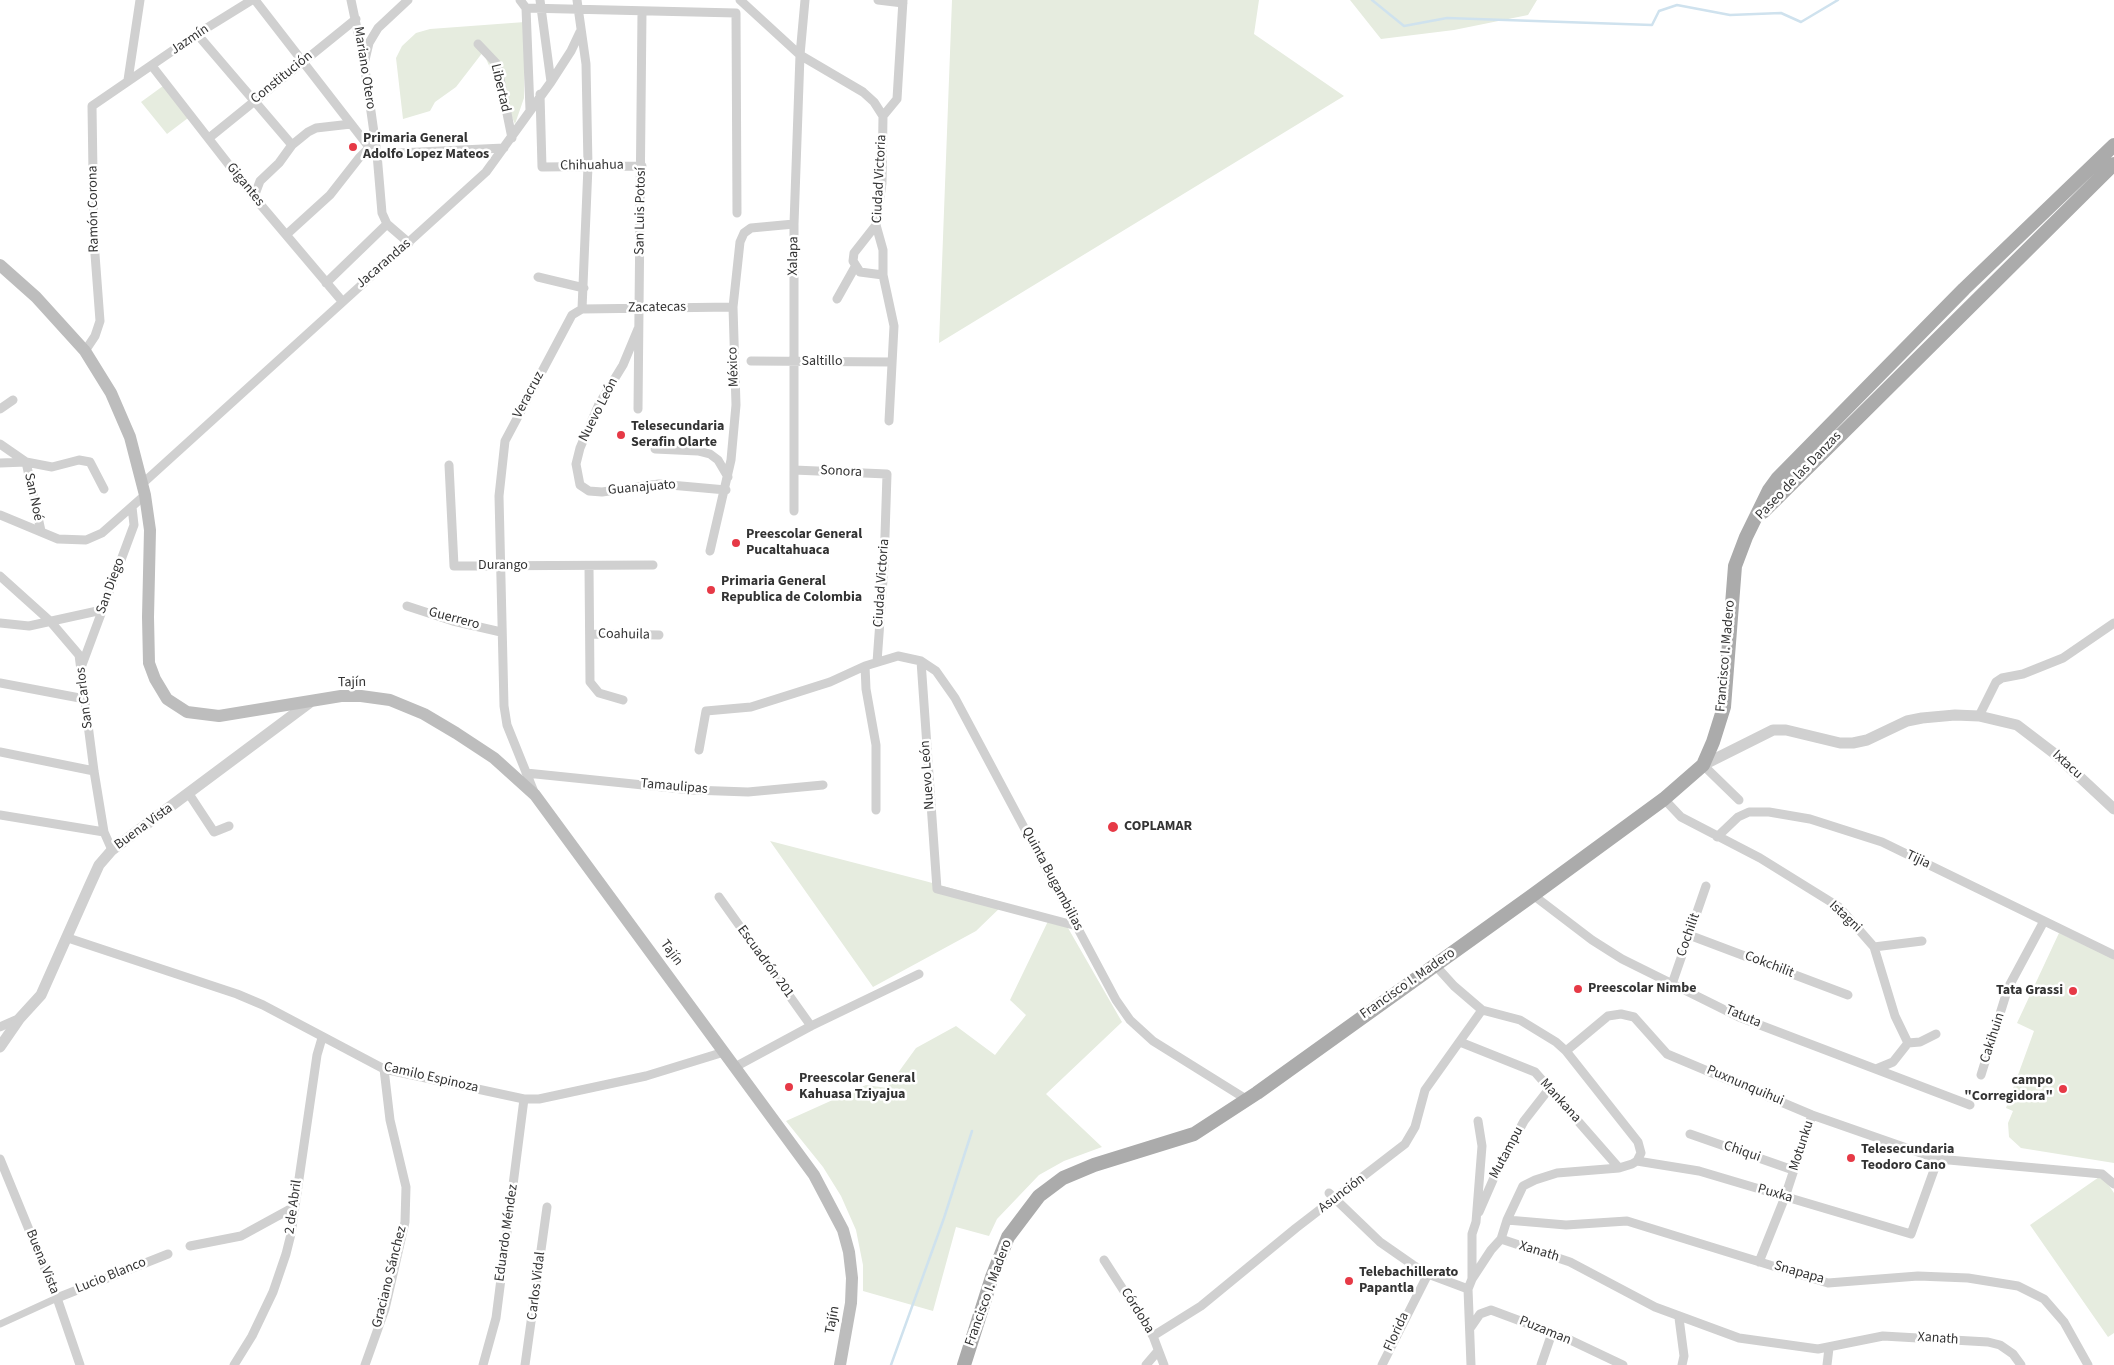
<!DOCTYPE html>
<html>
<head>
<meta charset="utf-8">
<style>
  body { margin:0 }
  canvas { display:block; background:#fff }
</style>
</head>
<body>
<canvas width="2114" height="1365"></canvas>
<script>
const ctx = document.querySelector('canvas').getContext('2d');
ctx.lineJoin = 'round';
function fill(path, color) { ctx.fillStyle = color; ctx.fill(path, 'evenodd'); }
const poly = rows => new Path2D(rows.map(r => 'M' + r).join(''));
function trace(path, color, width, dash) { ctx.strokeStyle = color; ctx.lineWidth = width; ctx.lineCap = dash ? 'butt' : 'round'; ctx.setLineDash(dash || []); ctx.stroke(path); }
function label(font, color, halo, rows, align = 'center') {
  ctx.font = font + ' "Source Sans 3",sans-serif'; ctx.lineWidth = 5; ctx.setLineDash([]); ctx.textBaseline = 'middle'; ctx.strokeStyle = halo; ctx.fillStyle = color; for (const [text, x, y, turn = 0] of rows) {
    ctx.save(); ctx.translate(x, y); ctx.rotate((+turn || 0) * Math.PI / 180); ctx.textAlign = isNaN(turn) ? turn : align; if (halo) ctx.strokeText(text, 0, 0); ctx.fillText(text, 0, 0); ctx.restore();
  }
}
fill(poly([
  [952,0,1259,0,1254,34,1344,96,939,343],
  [1350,0,1537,0,1528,15,1454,30,1381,39],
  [525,22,524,98,515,124,483,52,456,87,435,102,430,111,403,119,396,58,402,46,416,33,430,29],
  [163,86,188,118,167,134,141,102],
  [770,841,925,881,1005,903,976,931,873,987],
  [1050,917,1064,921,1122,1022,1046,1094,1102,1147,1064,1161,1039,1175,997,1219,989,1236,956,1227,933,1311,863,1291,863,1265,856,1230,841,1196,823,1167,786,1121,866,1085,887,1088,916,1048,956,1026,995,1055,1026,1015,1010,1000],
  [2059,933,2114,959,2114,1163,2021,1148,2009,1137,2008,1123,2013,1111,2006,1108,2034,1031,2017,1023],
  [2102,1175,2114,1193,2114,1333,2108,1337,2030,1225]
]), '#e6ecdf');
trace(poly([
  [1372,0,1404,26,1447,18,1652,25,1659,11,1677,5,1730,15,1781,13,1801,22,1838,0],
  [891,1365,944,1218,972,1131]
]), '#cfe2ee', 2.5);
trace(poly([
  [0,1324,57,1298]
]), '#d0d0d0', 7);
trace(poly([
  [255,0,369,147],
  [351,0,364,62,377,154,382,213,387,224,409,243],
  [520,0,526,8,530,110],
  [540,0,551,82],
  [577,0,586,64,588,166,582,309],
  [740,0,800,55,863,92,874,102,883,116],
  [878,0,903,3],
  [526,8,736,13,737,213],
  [197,34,292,145],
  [478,44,497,64,512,138],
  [365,60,369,43,378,28,408,0],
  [152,66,254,197,342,301],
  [128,80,140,0],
  [540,94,542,167,642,166],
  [209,138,356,19],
  [377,154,504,148],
  [254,197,260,181,279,163,292,145,308,132,316,128,351,124],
  [876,225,854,253,853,261,860,272,883,275],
  [286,235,330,195,359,158,373,144],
  [538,277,584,288],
  [326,283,387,224],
  [837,299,855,267],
  [638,329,623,365,599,404,580,448,576,464,580,485,589,491,602,492,659,484,726,490],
  [85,351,95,336,100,321,94,241,92,106,197,34,252,0],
  [751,361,892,362],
  [0,409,13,400],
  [638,409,642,12],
  [889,421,894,326,883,275,883,250,876,225,882,183,883,116,897,99,903,0],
  [0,444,26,462],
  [655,449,698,451,710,454,718,460,728,477],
  [26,462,41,531],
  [0,463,26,462,52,467,79,460,90,462,104,489],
  [449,465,454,566,653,565],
  [794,470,887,474,884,566,877,662],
  [142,484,486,172,551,82,571,51,580,32],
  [794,511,794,224,800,55,805,0],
  [0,515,58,539,86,540,102,533,145,495],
  [710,551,731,460,736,405,733,307,740,242,744,233,751,228,794,224],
  [589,566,590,682,599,693,623,700],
  [0,576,50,621,79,655,94,771,104,832,112,850],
  [407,606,453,621,501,632],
  [0,623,29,626,102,610],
  [590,634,659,635],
  [921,661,937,889,1077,926],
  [82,665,134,525,132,507],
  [865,666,866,689,876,745,876,810],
  [0,683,85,699],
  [1979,716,1996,682,2002,678,2023,674,2063,658,2114,623],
  [699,750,706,711,751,707,830,682,865,666,898,656,921,661,936,671,955,698,1116,1000,1130,1020,1153,1041,1246,1099],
  [0,752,94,771],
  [1703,765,1739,800],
  [526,773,692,790,748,792,823,785],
  [534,792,507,725,504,706,499,496,505,441,572,315,582,309,733,307],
  [189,794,214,832,229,826],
  [1664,799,1681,817,1760,858,1839,907,1874,947,1895,1016,1908,1043],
  [0,815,104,832],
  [1717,837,1738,817,1749,812,1769,812,1810,819,1882,842,2114,955],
  [1533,895,1592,940,1622,959,1739,1017,1970,1105],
  [719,897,811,1026],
  [1689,935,1848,995],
  [68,938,237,994,263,1005,384,1069,524,1099,539,1099,646,1076,724,1052],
  [1874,947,1922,941],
  [1435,965,1454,986,1482,1010,1520,1020,1556,1042,1566,1051,1638,1142,1641,1153,1637,1161,1632,1164,1619,1168,1557,1173,1535,1180,1523,1186,1507,1220,1501,1239,1570,1262,1655,1307,1739,1338,1818,1349,1883,1336,1988,1342,2000,1345,2013,1354,2021,1365],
  [1672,984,1706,886],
  [0,1027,20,1018],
  [1460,1042,1535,1072,1619,1168],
  [1908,1043,1920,1042,1936,1034],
  [1566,1051,1608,1016,1621,1014,1634,1017,1667,1054,1812,1115,1938,1159,2102,1174,2114,1184],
  [735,1067,811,1026,919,974],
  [1876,1069,1893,1062,1908,1043],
  [1981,1075,2008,988,2044,921],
  [1690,1134,1793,1170],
  [0,1159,57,1298,80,1365],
  [1637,1161,1699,1171,1911,1234,1938,1159],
  [1329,1193,1380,1242,1413,1265,1428,1274,1468,1289],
  [1479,1212,1496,1173,1524,1121,1549,1089],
  [1507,1220,1566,1225,1627,1221,1828,1283,1918,1276,1968,1278,2018,1286,2044,1299,2064,1322,2088,1365],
  [190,1246,241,1236,294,1207],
  [1104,1260,1153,1336,1164,1365],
  [1759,1262,1785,1197,1812,1115],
  [1472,1279,1472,1234,1476,1222,1482,1146,1478,1121],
  [57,1298,168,1254],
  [1679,1318,1684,1356,1682,1365],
  [1471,1327,1480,1314,1491,1310,1566,1338,1623,1365],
  [1153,1336,1201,1306,1296,1228,1405,1144,1415,1127,1425,1090,1482,1010],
  [234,1365,252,1336,273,1292,286,1254,291,1234,317,1055,322,1038],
  [365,1365,385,1309,405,1222,406,1187,390,1120,384,1069],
  [483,1365,496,1318,524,1099],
  [525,1365,547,1207],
  [1146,1365,1158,1351],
  [1382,1365,1428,1274],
  [1471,1365,1468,1289,1472,1279,1491,1250,1501,1239],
  [1541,1365,1552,1333],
  [1827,1365,1829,1348]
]), '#d0d0d0', 9);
trace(poly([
  [1703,765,1773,730,1786,730,1840,743,1853,743,1867,740,1907,721,1922,718,1955,715,1979,716,2017,725,2055,754,2114,809],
  [0,1047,20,1018,41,995,89,887,99,865,112,850,309,703]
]), '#d0d0d0', 11);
trace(poly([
  [0,265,36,297,85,351,111,393,130,437,145,495,150,530,148,617,149,663,155,679,167,699,187,712,219,716,341,696,361,696,390,700,424,714,456,733,494,758,535,795,814,1175,843,1230,849,1252,852,1278,851,1303,840,1365]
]), '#bdbdbd', 12);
trace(poly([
  [1763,512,2114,164],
  [964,1365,992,1277,1008,1237,1039,1196,1063,1178,1094,1165,1194,1134,1257,1093,1533,895,1664,799,1703,765,1713,742,1724,707,1735,566,1746,537,1769,490,1777,479,1964,289,2114,145]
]), '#ababab', 14);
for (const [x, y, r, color] of [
  [353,147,5,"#e63946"],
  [621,435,5,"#e63946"],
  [736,543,5,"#e63946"],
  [711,590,5,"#e63946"],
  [1113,827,6,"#e63946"],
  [1578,989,5,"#e63946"],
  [2073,991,5,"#e63946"],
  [789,1087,5,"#e63946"],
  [2063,1089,5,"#e63946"],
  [1851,1158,5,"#e63946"],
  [1349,1281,5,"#e63946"]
]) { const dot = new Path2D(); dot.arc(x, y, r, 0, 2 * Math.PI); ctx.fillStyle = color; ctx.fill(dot); trace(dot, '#fff', 2); }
label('14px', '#333', '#fff', [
  ["Jazmín",190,40,-34],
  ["Mariano Otero",364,68,81],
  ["Constitución",282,78,-39],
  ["Libertad",500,88,77],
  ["Chihuahua",592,166,-1],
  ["Ciudad Victoria",880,179,-87],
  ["Gigantes",245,185,51],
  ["Ramón Corona",94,209,-91],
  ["San Luis Potosí",641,211,-89],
  ["Xalapa",794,256,-89],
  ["Jacarandas",384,264,-41],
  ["Zacatecas",657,308,-1],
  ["Saltillo",822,362],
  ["México",734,367,-92],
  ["Veracruz",529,395,-62],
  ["Nuevo León",599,410,-63],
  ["Sonora",841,472,3],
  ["Paseo de las Danzas",1799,476,-46],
  ["Guanajuato",642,488,-5],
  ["San Noé",33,497,78],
  ["Durango",503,566],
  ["Ciudad Victoria",882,583,-86],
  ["San Diego",111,586,-70],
  ["Guerrero",454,619,15],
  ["Coahuila",624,635,1],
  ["Francisco I. Madero",1726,656,-85],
  ["Tajín",352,683,-1],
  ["San Carlos",85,698,-97],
  ["Ixtacu",2067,765,42],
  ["Nuevo León",928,775,-94],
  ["Tamaulipas",674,787,5],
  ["Buena Vista",144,827,-36],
  ["Tijia",1918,860,25],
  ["Quinta Bugambilias",1052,879,62],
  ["Istagni",1845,917,43],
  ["Cochilit",1689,935,-71],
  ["Tajín",671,953,54],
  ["Escuadrón 201",765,962,54],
  ["Cokchilit",1769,965,21],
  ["Francisco I. Madero",1408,984,-35],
  ["Tatuta",1743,1017,23],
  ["Cakihuin",1993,1038,-72],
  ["Camilo Espinoza",431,1078,13],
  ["Puxnunquihui",1745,1086,23],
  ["Mankana",1560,1101,48],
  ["Motunku",1802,1146,-72],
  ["Chiqui",1742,1152,19],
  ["Mutampu",1507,1153,-62],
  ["Asunción",1342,1194,-37],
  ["Puxka",1775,1194,16],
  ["2 de Abril",294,1207,-82],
  ["Eduardo Méndez",507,1233,-82],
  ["Xanath",1539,1252,17],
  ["Buena Vista",42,1262,68],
  ["Snapapa",1799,1273,16],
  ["Lucio Blanco",111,1276,-22],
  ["Graciano Sánchez",390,1277,-76],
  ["Carlos Vidal",537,1286,-83],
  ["Francisco I. Madero",989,1293,-70],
  ["Córdoba",1137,1311,58],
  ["Tajín",833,1320,-80],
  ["Puzaman",1545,1331,22],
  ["Florida",1397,1332,-65],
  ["Xanath",1938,1339,4]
]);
label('bold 14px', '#333', '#fff', [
  ["Primaria General",363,139],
  ["Adolfo Lopez Mateos",363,155],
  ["Telesecundaria",631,427],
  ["Serafin Olarte",631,443],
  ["Preescolar General",746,535],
  ["Pucaltahuaca",746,551],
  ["Primaria General",721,582],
  ["Republica de Colombia",721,598],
  ["COPLAMAR",1124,827],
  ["Preescolar Nimbe",1588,989],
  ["Tata Grassi",2063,991,"right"],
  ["Preescolar General",799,1079],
  ["Kahuasa Tziyajua",799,1095],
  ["campo",2053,1081,"right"],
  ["\"Corregidora\"",2053,1097,"right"],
  ["Telesecundaria",1861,1150],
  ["Teodoro Cano",1861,1166],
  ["Telebachillerato",1359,1273],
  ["Papantla",1359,1289]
], 'left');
</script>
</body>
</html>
